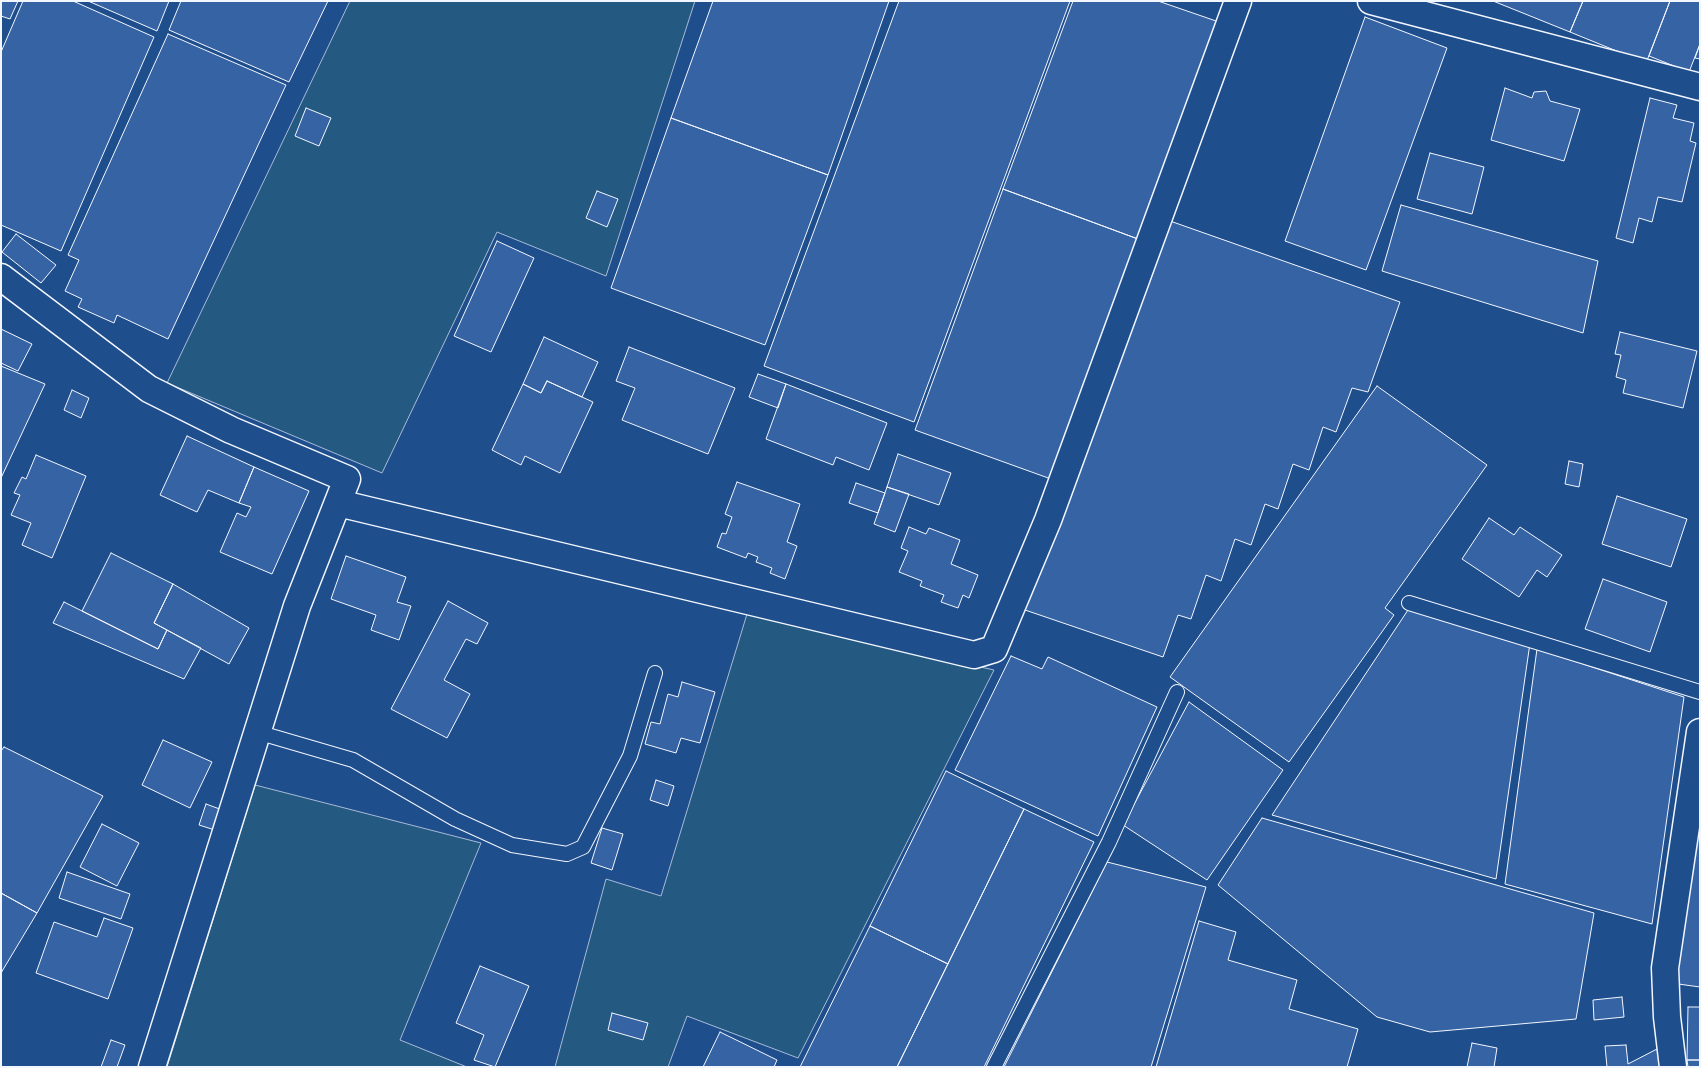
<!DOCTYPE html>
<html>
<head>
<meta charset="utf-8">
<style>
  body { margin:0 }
  #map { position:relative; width:1701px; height:1068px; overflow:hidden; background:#1f4e8c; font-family:"Asap Condensed",sans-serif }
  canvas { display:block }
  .frame { position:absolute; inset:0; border:2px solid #f2f6ff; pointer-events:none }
</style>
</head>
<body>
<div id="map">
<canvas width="1701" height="1068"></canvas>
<div class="frame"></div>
</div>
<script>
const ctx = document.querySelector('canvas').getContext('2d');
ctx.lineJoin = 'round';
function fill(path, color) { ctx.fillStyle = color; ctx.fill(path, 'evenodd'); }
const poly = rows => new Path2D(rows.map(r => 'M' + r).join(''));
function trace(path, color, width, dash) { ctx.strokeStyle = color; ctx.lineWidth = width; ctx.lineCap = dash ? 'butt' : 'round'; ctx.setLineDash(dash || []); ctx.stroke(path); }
const green = poly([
  [350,1,695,1,606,276,497,232,382,473,167,383,350,1],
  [747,614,994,670,798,1058,687,1016,668,1067,555,1067,606,879,661,896,747,614],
  [255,785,481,843,400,1040,467,1067,167,1067,255,785]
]);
fill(green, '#245a82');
trace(green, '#a8bbd7', 1);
const building = poly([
  [1,1,18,1,10,19,1,16,1,1],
  [23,1,73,1,154,37,61,251,1,225,1,52,23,1],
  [88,1,169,1,157,31,88,1],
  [181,1,328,1,289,82,169,30,181,1],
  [713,1,889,1,828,175,671,118,713,1],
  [899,1,1070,1,914,422,764,366,899,1],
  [1073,1,1158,1,1219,22,1138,239,1003,189,1073,1],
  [1493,1,1583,1,1570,32,1493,1],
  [1583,1,1670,1,1646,63,1570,32,1583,1],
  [1670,1,1700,1,1700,44,1689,72,1649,56,1670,1],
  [1365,17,1447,48,1366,270,1285,241,1365,17],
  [168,34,286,85,168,339,117,315,114,323,78,307,82,299,65,291,79,260,68,255,168,34],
  [1700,44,1700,59,1695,58,1700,44],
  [1505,88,1532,98,1534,92,1546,91,1550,101,1580,109,1564,161,1491,140,1505,88],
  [1650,98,1677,105,1673,118,1694,123,1690,141,1696,143,1682,202,1658,197,1652,222,1639,218,1633,243,1616,238,1650,98],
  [306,108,331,118,319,146,295,136,306,108],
  [671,118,828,175,765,345,611,288,671,118],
  [1430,153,1484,167,1472,214,1417,199,1430,153],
  [1003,189,1138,239,1051,479,915,430,1003,189],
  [597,191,618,199,607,227,586,218,597,191],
  [1401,205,1598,261,1583,333,1382,271,1401,205],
  [1170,221,1400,302,1368,392,1352,388,1336,432,1323,427,1309,470,1293,464,1278,509,1265,504,1251,545,1235,539,1221,581,1206,575,1191,619,1178,615,1163,657,1025,610,1170,221],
  [16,234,56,265,41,283,2,252,16,234],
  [497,241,534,258,491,352,454,336,497,241],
  [1,329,32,344,18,371,1,363,1,329],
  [1620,332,1697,351,1683,408,1623,393,1626,380,1616,377,1621,355,1615,354,1620,332],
  [544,337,598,362,582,397,547,381,541,393,523,384,544,337],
  [629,347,735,388,708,454,622,420,635,388,616,381,629,347],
  [1,366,45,384,1,478,1,366],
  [758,374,786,384,778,408,749,397,758,374],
  [547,381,593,402,560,473,525,456,521,465,492,450,523,384,541,393,547,381],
  [786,384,887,423,869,470,836,457,833,465,766,439,786,384],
  [1377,386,1487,465,1385,608,1394,615,1289,762,1170,677,1377,386],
  [72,390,89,398,81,418,64,410,72,390],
  [187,436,254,467,239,503,208,490,197,512,160,495,187,436],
  [898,454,951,473,939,505,887,487,898,454],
  [36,455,86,476,52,558,22,545,31,523,11,515,20,495,14,493,22,477,26,479,36,455],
  [1569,461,1583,464,1579,487,1565,484,1569,461],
  [254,467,309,491,272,574,220,552,237,513,246,517,251,507,239,503,254,467],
  [737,482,800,504,787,542,797,546,785,579,770,573,772,568,756,562,758,557,748,553,746,558,717,547,722,533,726,534,732,517,725,514,737,482],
  [856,483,885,493,878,513,849,503,856,483],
  [887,487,909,494,895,532,874,524,887,487],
  [1617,496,1687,519,1671,567,1602,544,1617,496],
  [1489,518,1514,535,1520,527,1562,555,1547,577,1537,570,1519,597,1462,559,1489,518],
  [909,527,926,534,929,528,960,540,951,564,978,575,969,598,963,595,958,608,941,602,944,595,920,586,922,581,899,572,908,551,901,548,909,527],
  [111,553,173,584,154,623,167,630,158,649,82,611,111,553],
  [346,556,406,577,397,602,411,606,399,640,371,630,376,615,331,599,346,556],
  [1603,579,1667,602,1650,652,1585,629,1603,579],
  [173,584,249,628,229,664,154,623,173,584],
  [448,601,488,623,477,644,466,639,444,680,470,694,447,738,391,709,448,601],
  [64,602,158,649,167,630,201,648,184,679,53,623,64,602],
  [1408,610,1530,643,1496,879,1272,815,1408,610],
  [1537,649,1684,697,1652,924,1505,884,1537,649],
  [1011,656,1042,669,1048,657,1157,707,1098,836,955,770,1011,656],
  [682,682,715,692,700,743,681,738,676,753,645,744,651,722,660,724,668,694,678,697,682,682],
  [1189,702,1283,770,1207,880,1123,825,1189,702],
  [163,740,212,762,190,808,142,785,163,740],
  [4,747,103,796,37,913,1,893,1,751,4,747],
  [946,771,1024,809,948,964,870,926,946,771],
  [656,780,674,786,668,806,650,800,656,780],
  [1700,791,1700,987,1671,983,1700,791],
  [206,804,225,811,218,831,199,825,206,804],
  [1024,809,1094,842,984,1067,897,1067,1024,809],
  [1262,818,1594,913,1576,1019,1430,1032,1377,1017,1218,885,1262,818],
  [102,824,139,843,117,886,80,867,102,824],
  [602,828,623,834,612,870,591,863,602,828],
  [1107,862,1206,887,1151,1067,1004,1067,1107,862],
  [67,872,130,894,121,919,59,898,67,872],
  [1,893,37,913,1,973,1,893],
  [104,918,133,928,108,999,36,973,54,922,97,937,104,918],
  [1199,921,1236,932,1228,960,1297,980,1289,1009,1358,1029,1347,1067,1156,1067,1199,921],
  [870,926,948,964,897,1067,800,1067,870,926],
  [480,966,529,986,495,1067,474,1060,484,1035,456,1023,480,966],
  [1622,997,1624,1017,1594,1020,1593,1000,1622,997],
  [1688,1007,1700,1007,1700,1060,1687,1060,1688,1007],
  [612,1013,648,1023,643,1040,608,1030,612,1013],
  [720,1032,777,1060,774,1067,703,1067,720,1032],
  [111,1040,125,1045,117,1067,101,1067,111,1040],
  [1472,1043,1497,1048,1494,1067,1467,1067,1472,1043],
  [1626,1045,1628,1064,1657,1049,1662,1067,1607,1067,1605,1046,1626,1045],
  [1687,1060,1700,1060,1700,1067,1688,1067,1687,1060]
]);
fill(building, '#3563a3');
trace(building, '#f2f6ff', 1);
const service = poly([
  [1409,603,1700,692],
  [257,732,353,760,455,819,512,845,567,854,583,847,630,756,655,673],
  [994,1067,1109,842,1177,692]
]);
const minor = poly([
  [1371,1,1700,87],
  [1,277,149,389,231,430,347,479,297,606,152,1067],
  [338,503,974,655,994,649,1048,520,1238,1],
  [1673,1067,1667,1017,1665,968,1700,732]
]);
trace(service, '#f2f6ff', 16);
trace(minor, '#f2f6ff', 29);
trace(service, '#1f4e8c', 14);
trace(minor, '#1f4e8c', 26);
</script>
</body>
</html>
